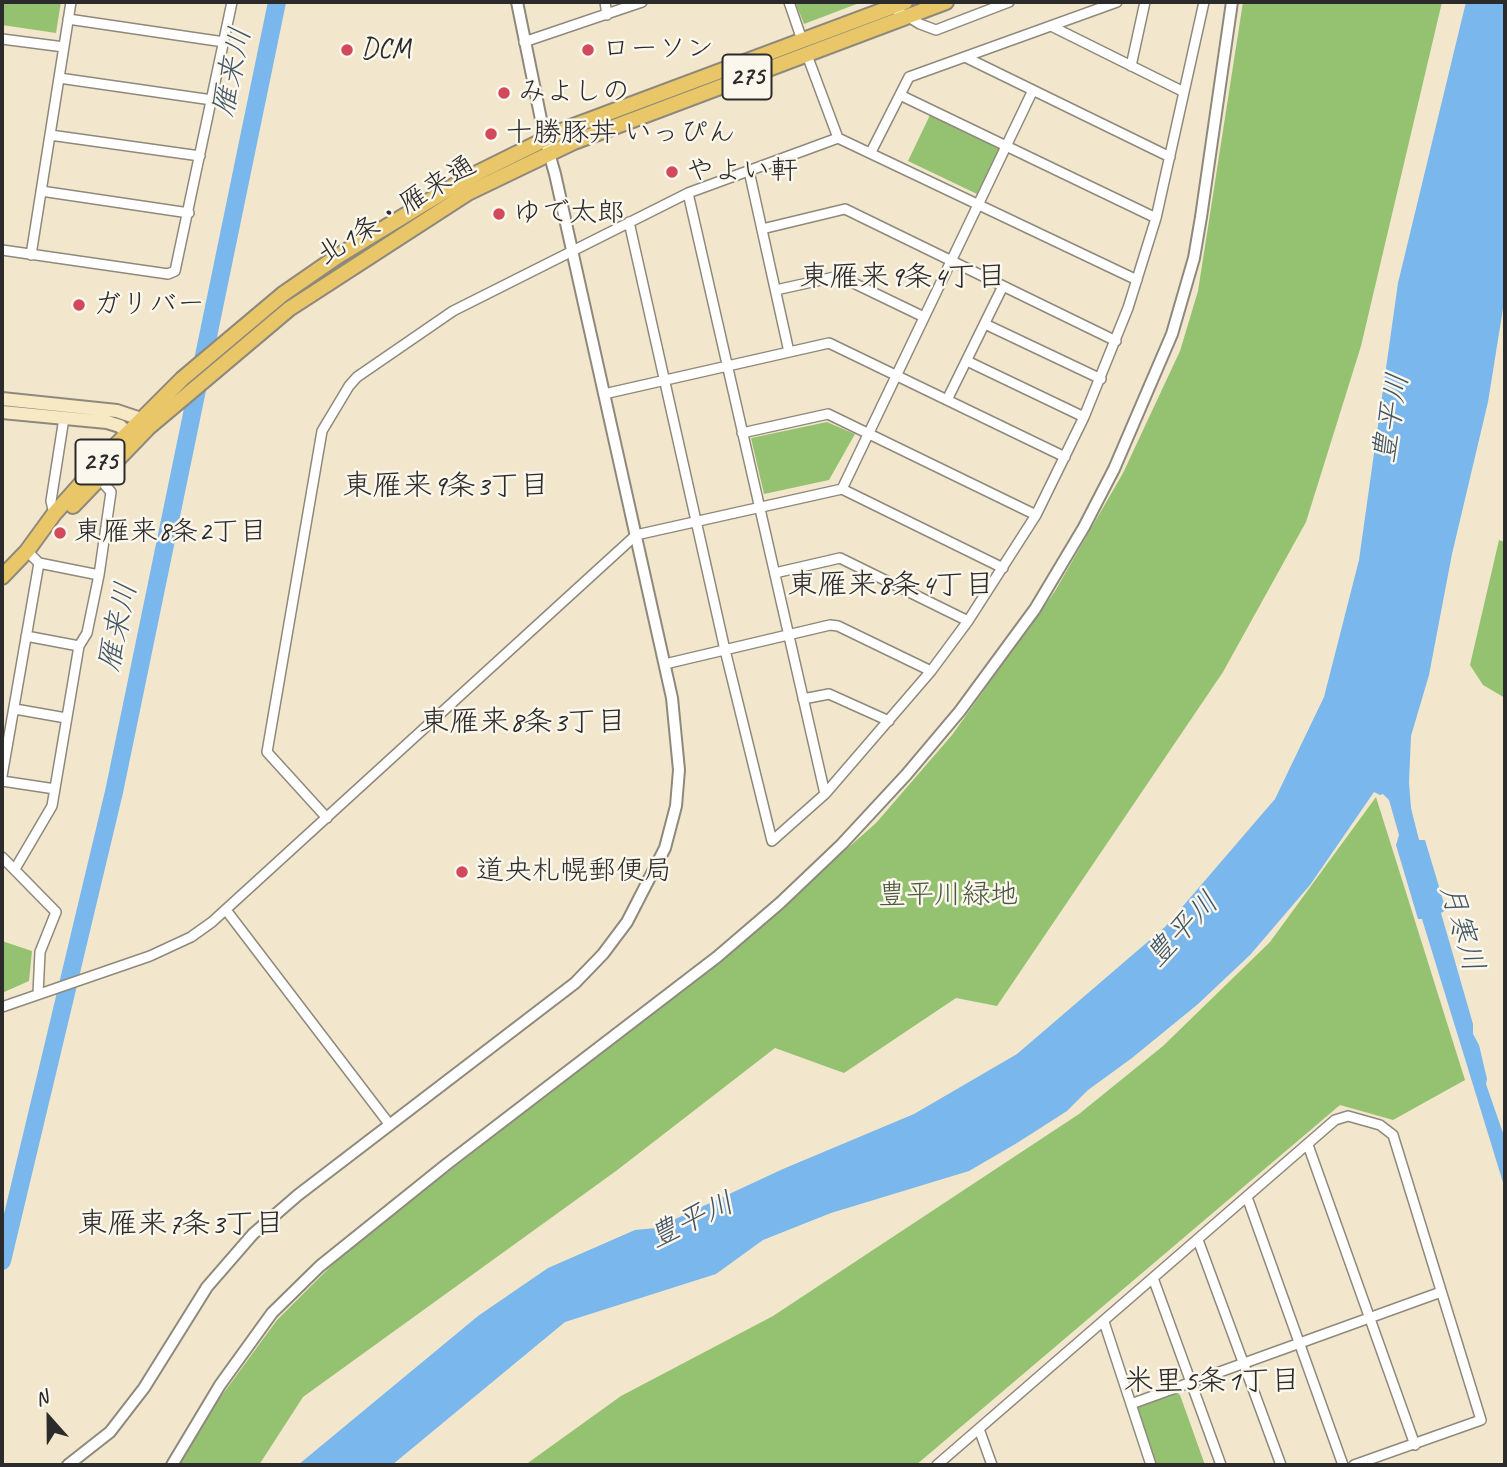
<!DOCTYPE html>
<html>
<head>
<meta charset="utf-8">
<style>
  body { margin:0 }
  #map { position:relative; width:1507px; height:1467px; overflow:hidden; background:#f2e7cd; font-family:Caveat,sans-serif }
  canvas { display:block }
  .frame { position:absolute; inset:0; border:4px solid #2b2b2b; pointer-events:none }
  .north { position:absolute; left:14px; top:1383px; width:70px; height:70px; -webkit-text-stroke:5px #fbf7ec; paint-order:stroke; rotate:339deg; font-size:19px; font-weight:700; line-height:28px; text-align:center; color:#2b2b2b }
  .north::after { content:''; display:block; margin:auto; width:24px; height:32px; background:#2b2b2b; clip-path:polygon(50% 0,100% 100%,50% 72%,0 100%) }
</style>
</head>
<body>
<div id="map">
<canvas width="1507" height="1467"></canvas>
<div class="frame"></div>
<div class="north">N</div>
</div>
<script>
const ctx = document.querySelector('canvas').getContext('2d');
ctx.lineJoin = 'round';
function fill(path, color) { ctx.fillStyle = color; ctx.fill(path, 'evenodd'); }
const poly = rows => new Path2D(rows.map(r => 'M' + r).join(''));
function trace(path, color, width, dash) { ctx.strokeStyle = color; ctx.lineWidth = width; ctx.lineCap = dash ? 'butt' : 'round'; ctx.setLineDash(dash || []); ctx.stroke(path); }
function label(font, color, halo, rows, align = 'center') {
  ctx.font = font + ' Caveat,"Klee One",sans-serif'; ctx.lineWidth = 5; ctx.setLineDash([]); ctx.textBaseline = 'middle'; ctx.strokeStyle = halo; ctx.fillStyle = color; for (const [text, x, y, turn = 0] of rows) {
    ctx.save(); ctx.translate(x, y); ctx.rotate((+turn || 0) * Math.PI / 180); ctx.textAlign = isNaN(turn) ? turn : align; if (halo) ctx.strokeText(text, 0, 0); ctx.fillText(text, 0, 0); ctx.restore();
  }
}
fill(poly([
  [2,2,61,2,56,33,2,25],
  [795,2,862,2,804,24],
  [1243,2,1442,2,1361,346,1306,522,1223,672,997,1006,956,998,844,1073,775,1048,616,1171,303,1397,259,1465,179,1465,214,1406,277,1320,348,1249,717,964,876,823,952,735,1055,591,1123,473,1180,351,1198,291],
  [930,115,1000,149,977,194,908,161],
  [827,422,855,434,829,480,764,494,751,438],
  [1499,540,1505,542,1505,698,1483,685,1470,665],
  [1376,797,1465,1080,1393,1120,1340,1105,916,1465,525,1465,621,1396,773,1316,1079,1114,1163,1046,1270,942],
  [2,941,32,951,29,981,2,993],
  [1176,1393,1180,1395,1205,1465,1155,1465,1136,1410,1137,1407]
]), '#95c270');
fill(poly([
  [1466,2,1505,2,1505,296,1488,402,1452,554,1429,675,1411,736,1409,782,1411,808,1419,840,1425,840,1446,910,1441,913,1473,1024,1473,1034,1479,1045,1487,1079,1486,1084,1505,1139,1505,1189,1422,919,1418,919,1396,845,1399,835,1389,800,1383,794,1380,795,1374,792,1310,885,1250,955,1198,1004,1132,1058,1088,1090,1067,1111,1017,1143,969,1171,831,1213,763,1240,716,1274,565,1322,392,1465,298,1465,478,1316,548,1268,635,1230,656,1228,783,1169,914,1114,1017,1054,1165,927,1275,799,1324,697,1359,560,1398,283]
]), '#79b7ec');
trace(poly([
  [2,1261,114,792,277,2]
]), '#79b7ec', 18);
const minor = poly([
  [605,2,607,15],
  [789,2,802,40],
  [890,6,920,24,936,30,1009,2],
  [68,19,224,42],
  [1051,26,1184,92],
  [2,39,64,47],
  [524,42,642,2],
  [807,55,838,138],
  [965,57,1170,157],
  [1131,66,1145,2],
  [59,78,212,100],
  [900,95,1156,218],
  [50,135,200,156],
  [871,152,909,77,1117,2],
  [749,171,789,352],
  [41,191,189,213],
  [688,193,825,794],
  [629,222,725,650,772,841,825,794,931,671,968,621,1036,515,1084,417,1128,308,1156,218,1204,2],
  [762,229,845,209,1116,341],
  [2,250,168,274,175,271,232,2],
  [31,255,71,2],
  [776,290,839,276,924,317],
  [985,324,1101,379],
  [967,361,1084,417],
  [604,394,829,343,1065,457],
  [947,400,1003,286],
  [742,433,828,414,1036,515],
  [842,489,1033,90],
  [54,514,51,501,64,418],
  [39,563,99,575],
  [775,573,840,558,968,621],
  [26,636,79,646],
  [665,664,830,625,838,626,931,671],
  [803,699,829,694,889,721],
  [15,709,66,718],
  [2,776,39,563,27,551],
  [2,781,55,789],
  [327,818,267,752,322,431,349,386,357,377,453,311,688,193,838,138,1137,280],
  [2,857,56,912,40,952,38,994],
  [15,869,52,806,79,646,87,633,99,575,111,492,99,478],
  [226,910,390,1125],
  [2,1007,150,956,191,937,212,922,636,535,842,489,1003,568],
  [1308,1145,1415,1445],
  [1247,1197,1343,1465],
  [1198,1240,1281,1465],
  [1153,1278,1221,1465],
  [1104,1322,1151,1465],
  [1131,1404,1441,1292],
  [979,1429,992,1465],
  [937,1465,1335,1120,1348,1116,1380,1125,1393,1135,1481,1420,1354,1465]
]);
const tertiary = poly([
  [68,1465,110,1432,144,1388,207,1287,253,1234,298,1195,575,983,603,954,627,922,665,848,676,806,679,770,672,698,555,174,545,139,517,2],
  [172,1465,220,1385,272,1313,320,1266,447,1164,717,957,780,903,842,844,906,775,960,711,1035,609,1084,527,1114,469,1172,334,1194,258,1201,217,1232,2]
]);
const secondary = poly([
  [2,399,117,411,141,419,148,425],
  [2,412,107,422,120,426,133,438]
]);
const trunk = poly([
  [73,506,149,427,289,309,468,193,574,142,946,2],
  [2,577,27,551,54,514,112,449,182,379,283,294,338,256,465,179,568,128,905,2]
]);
trace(minor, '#8e897c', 12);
trace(tertiary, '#8e897c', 14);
trace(secondary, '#8e897c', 16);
trace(trunk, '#8e897c', 18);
trace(minor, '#fff', 9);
trace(tertiary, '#fff', 10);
trace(secondary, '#f6e9c3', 12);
trace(trunk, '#e9c769', 14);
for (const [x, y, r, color] of [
  [347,50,7,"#d1495b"],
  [588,50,7,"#d1495b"],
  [504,93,7,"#d1495b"],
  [491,134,7,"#d1495b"],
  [672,172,7,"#d1495b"],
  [499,214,7,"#d1495b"],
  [79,305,7,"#d1495b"],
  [60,533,7,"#d1495b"],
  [462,872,7,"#d1495b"]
]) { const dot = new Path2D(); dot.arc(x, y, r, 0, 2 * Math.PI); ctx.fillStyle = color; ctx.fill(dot); trace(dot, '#fbf7ec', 2.5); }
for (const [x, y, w] of [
  [747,77,49],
  [100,462,49]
]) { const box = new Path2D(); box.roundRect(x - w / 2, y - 22.5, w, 45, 5); ctx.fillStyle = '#fbf7ec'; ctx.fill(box); trace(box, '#2b2b2b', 2); }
label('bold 26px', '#2b2b2b', null, [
  ["275",747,77],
  ["275",100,462]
]);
label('28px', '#2b2b2b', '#fbf7ec', [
  ["DCM",361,50],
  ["ローソン",602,50],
  ["みよしの",518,93],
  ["十勝豚丼 いっぴん",505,134],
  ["やよい軒",686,172],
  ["ゆで太郎",513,214],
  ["ガリバー",93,305],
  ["東雁来8条2丁目",74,533],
  ["道央札幌郵便局",476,872]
], 'left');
label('28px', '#2b2b2b', '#fbf7ec', [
  ["北1条・雁来通",397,211,-32]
]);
label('28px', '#4b5840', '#fbf7ec', [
  ["豊平川緑地",948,896]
]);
label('italic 30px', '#425565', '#fbf7ec', [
  ["雁来川",233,72,-78],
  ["豊平川",1392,418,-80],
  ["雁来川",119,627,-78],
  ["月寒川",1461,928,74],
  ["豊平川",1183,930,-46],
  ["豊平川",692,1221,-25]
]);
label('30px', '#2b2b2b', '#fbf7ec', [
  ["東雁来9条4丁目",903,278],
  ["東雁来9条3丁目",446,487],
  ["東雁来8条4丁目",891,586],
  ["東雁来8条3丁目",523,723],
  ["東雁来7条3丁目",181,1225],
  ["米里5条1丁目",1212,1382]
]);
</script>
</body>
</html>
